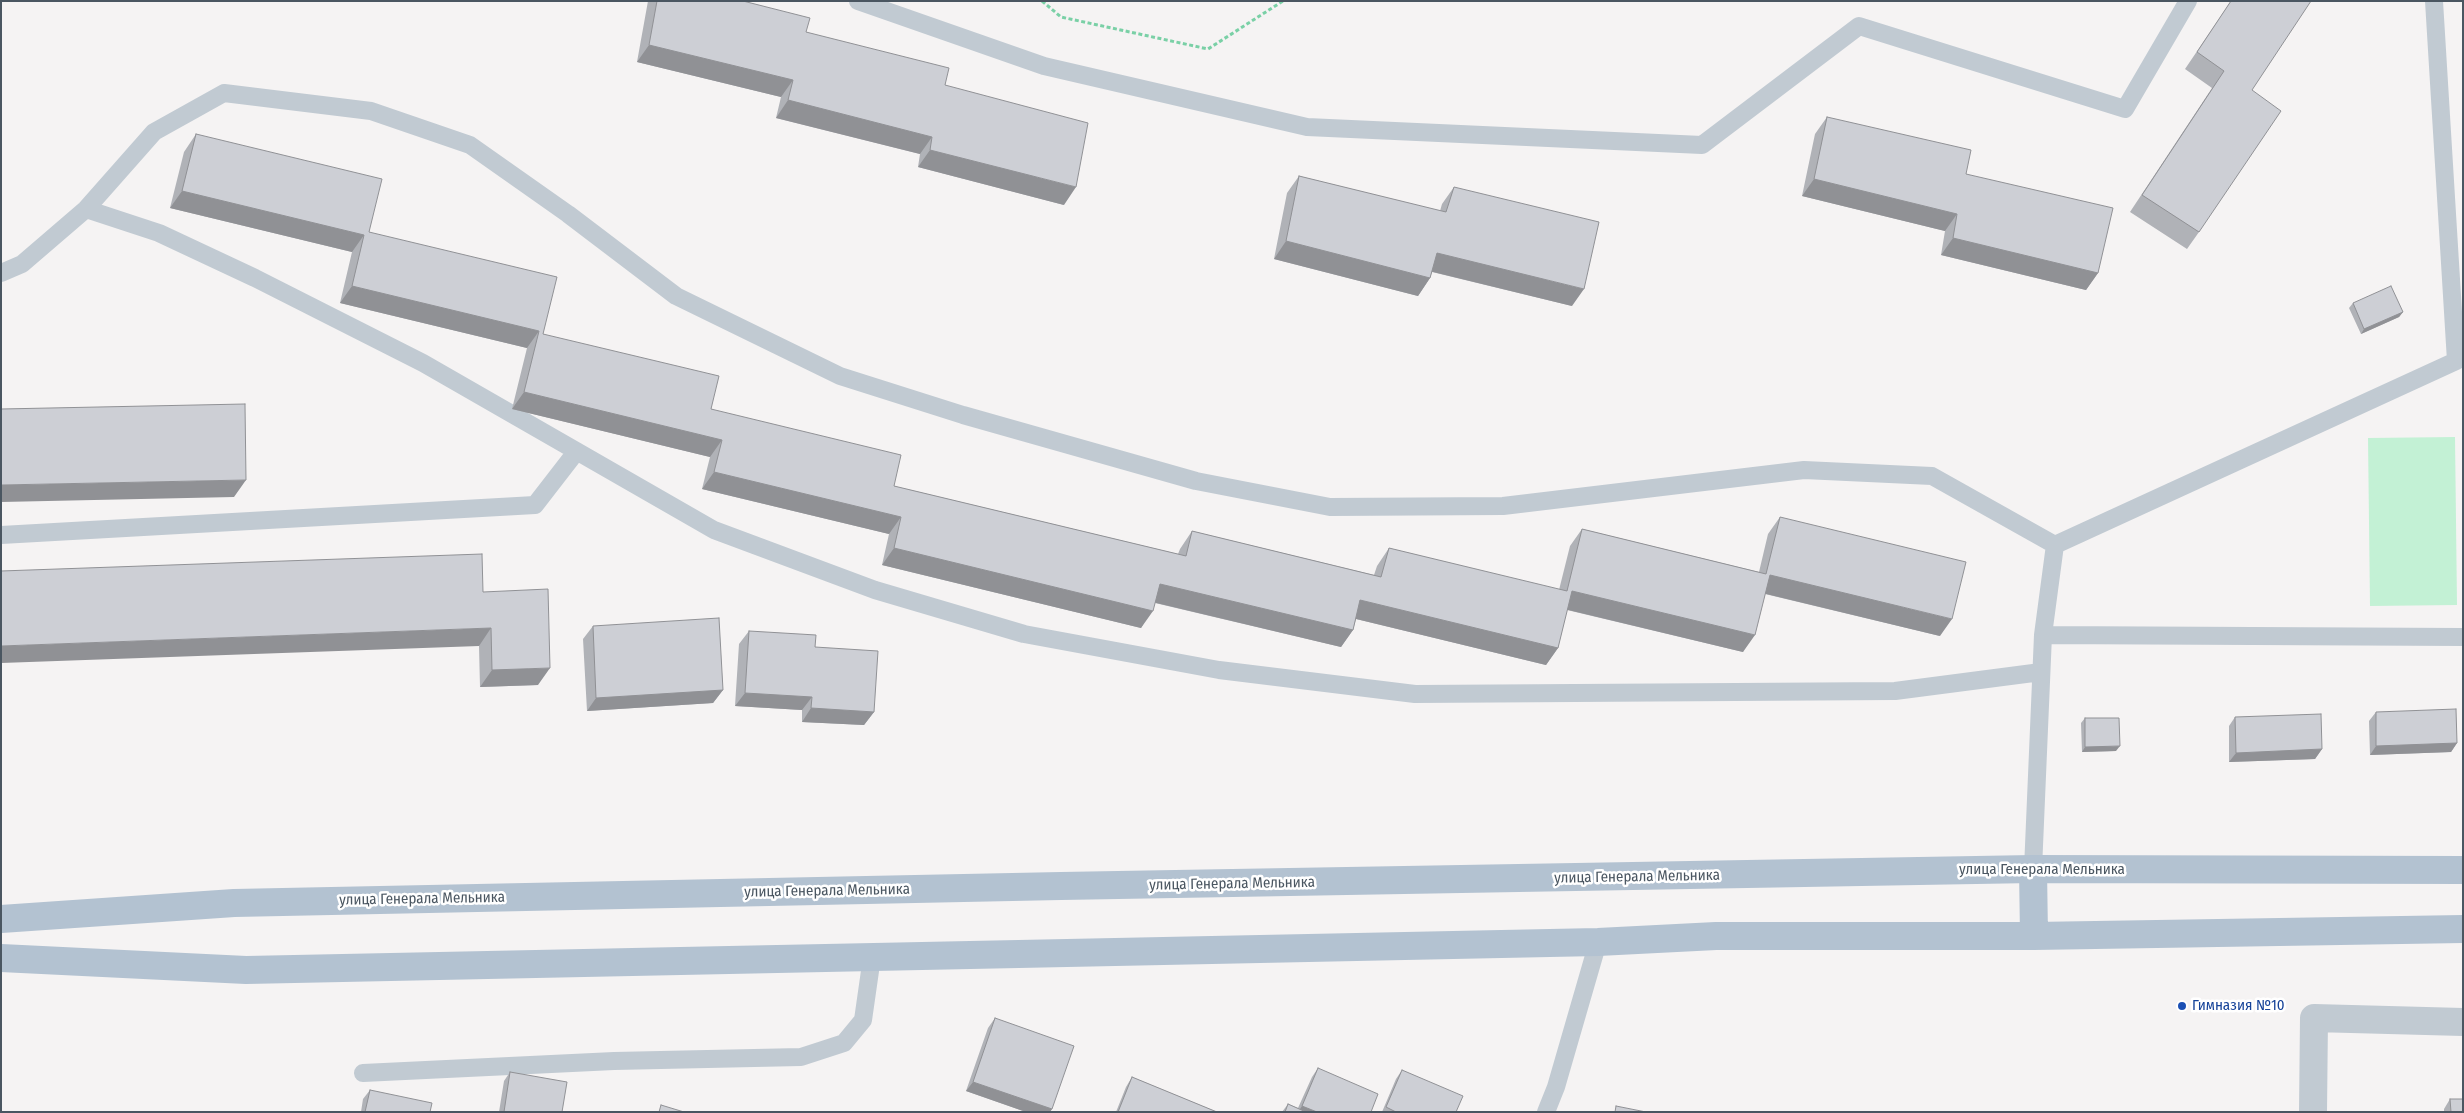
<!DOCTYPE html>
<html>
<head>
<meta charset="utf-8">
<style>
  body { margin:0 }
  #map { position:relative; width:2464px; height:1113px; overflow:hidden; background:#f5f3f3; font-family:"Fira Sans Condensed",sans-serif }
  canvas { display:block }
  .frame { position:absolute; inset:0; border:2px solid #4a5661; pointer-events:none }
</style>
</head>
<body>
<div id="map">
<canvas width="2464" height="1113"></canvas>
<div class="frame"></div>
</div>
<script>
const ctx = document.querySelector('canvas').getContext('2d');
ctx.lineJoin = 'round';
function fill(path, color) { ctx.fillStyle = color; ctx.fill(path, 'evenodd'); }
const poly = rows => new Path2D(rows.map(r => 'M' + r).join(''));
function trace(path, color, width, dash) { ctx.strokeStyle = color; ctx.lineWidth = width; ctx.lineCap = dash ? 'butt' : 'round'; ctx.setLineDash(dash || []); ctx.stroke(path); }
function label(font, color, halo, rows, align = 'center') {
  ctx.font = font + ' "Fira Sans Condensed",sans-serif'; ctx.lineWidth = 5; ctx.setLineDash([]); ctx.textBaseline = 'middle'; ctx.strokeStyle = halo; ctx.fillStyle = color; for (const [text, x, y, turn = 0] of rows) {
    ctx.save(); ctx.translate(x, y); ctx.rotate((+turn || 0) * Math.PI / 180); ctx.textAlign = isNaN(turn) ? turn : align; if (halo) ctx.strokeText(text, 0, 0); ctx.fillText(text, 0, 0); ctx.restore();
  }
}
fill(poly([
  [2455,437,2457,605,2370,606,2368,438]
]), '#c3f1d5');
trace(poly([
  [1042,1,1061,17,1208,49,1283,1]
]), '#7ad0a6', 3, [4, 2.5]);
trace(poly([
  [858,1,1044,66,1307,127,1702,145,1859,26,2125,109,2188,1],
  [86,209,159,233,255,278,423,363,714,530,875,590,1024,634,1219,670,1415,694,1895,691,2041,672],
  [1,273,22,264,86,209,154,132,224,93,371,111,470,145,568,214,676,296,840,376,963,415,1196,481,1330,507,1503,506,1804,470,1932,476,2055,545],
  [1,535,535,505,576,452],
  [2043,635,2463,637],
  [2033,869,2043,635,2055,545,2456,361,2434,1],
  [363,1073,614,1061,801,1057,844,1043,863,1020,872,957],
  [1546,1112,1556,1087,1598,942]
]), '#c1cad2', 18);
trace(poly([
  [2313,1112,2314,1018,2463,1022]
]), '#c1cad2', 28);
trace(poly([
  [2033,869,2034,936],
  [1,919,234,903,1061,886,2033,869,2463,870],
  [1,958,246,970,1598,942,1716,936,2034,936,2463,929]
]), '#b3c2d1', 28);
fill(poly([
  [648,1,743,1,806,32,945,85,1064,205,918,167,920,154,776,118,781,97,637,62],
  [2231,1,2252,90,2199,232,2187,249,2130,212,2212,88,2185,69],
  [1827,117,1966,174,2098,273,2086,290,1941,255,1945,231,1802,196,1815,134],
  [196,134,369,232,543,334,711,409,894,486,1178,554,1180,549,1192,531,1374,575,1377,566,1389,548,1559,590,1570,546,1582,529,1759,572,1768,534,1780,517,1940,636,1765,594,1743,652,1567,610,1558,648,1546,665,1356,619,1353,630,1341,647,1155,603,1141,628,882,565,889,534,702,489,710,457,512,409,527,348,340,303,352,252,170,208,184,152],
  [1299,176,1440,211,1442,204,1454,187,1572,306,1432,272,1430,278,1418,296,1274,259,1287,193],
  [2353,303,2403,312,2399,317,2361,334,2349,308],
  [483,592,538,685,480,687,479,646],
  [593,626,723,690,713,703,587,711,583,639],
  [749,631,815,647,874,712,864,725,802,722,802,710,735,706,739,644],
  [2376,712,2457,743,2451,752,2370,755,2369,721],
  [2235,717,2322,749,2315,759,2229,762,2229,726],
  [2085,718,2116,751,2082,752,2081,723],
  [995,1018,1052,1109,1050,1112,1026,1112,966,1091,988,1028],
  [1318,1068,1371,1112,1282,1112,1288,1104,1298,1108,1312,1077],
  [1402,1070,1456,1112,1382,1112,1396,1079],
  [510,1072,562,1112,499,1112,504,1081],
  [1132,1077,1217,1112,1116,1112,1126,1087],
  [370,1090,430,1112,361,1112,363,1099],
  [2450,1099,2463,1112,2444,1112,2444,1109]
]), '#b0b2b7');
fill(poly([
  [649,45,793,80,781,97,637,62],
  [788,100,932,137,920,154,776,118],
  [930,150,1076,187,1064,205,918,167],
  [1814,179,1957,214,1945,231,1802,196],
  [182,191,364,235,352,252,170,208],
  [1953,238,2098,273,2086,290,1941,255],
  [1286,241,1430,278,1418,296,1274,259],
  [1437,253,1584,289,1572,306,1425,270],
  [352,286,539,331,527,348,340,303],
  [2403,312,2399,317,2361,334,2364,329],
  [524,392,722,440,710,457,512,409],
  [714,472,901,517,889,534,702,489],
  [246,480,234,497,1,502,1,485],
  [894,548,1153,611,1141,628,882,565],
  [1770,575,1952,619,1940,636,1758,592],
  [1160,584,1353,630,1341,647,1148,601],
  [1572,591,1755,635,1743,652,1560,608],
  [1360,600,1558,648,1546,665,1348,617],
  [491,628,479,646,1,663,1,646],
  [550,668,538,685,480,687,492,670],
  [723,690,713,703,587,711,596,698],
  [745,693,812,697,802,710,735,706],
  [811,708,874,712,864,725,802,722],
  [2457,743,2451,752,2370,755,2376,746],
  [2120,746,2116,751,2082,752,2085,747],
  [2322,749,2315,759,2229,762,2236,753],
  [973,1082,1052,1109,1050,1112,1026,1112,966,1091],
  [1302,1106,1317,1112,1298,1112]
]), '#909195');
const building = poly([
  [657,1,743,1,810,18,806,32,949,68,945,85,1088,123,1076,187,930,150,932,137,788,100,793,80,649,45,657,1],
  [2231,1,2311,1,2252,90,2281,111,2199,232,2142,195,2224,71,2197,52,2231,1],
  [1827,117,1971,150,1966,174,2113,208,2098,273,1953,238,1957,214,1814,179,1827,117],
  [196,134,382,179,369,232,557,277,543,334,719,376,711,409,901,455,894,486,1186,556,1192,531,1381,577,1389,548,1567,591,1582,529,1766,574,1780,517,1966,562,1952,619,1770,575,1755,635,1572,591,1558,648,1360,600,1353,630,1160,584,1153,611,894,548,901,517,714,472,722,440,524,392,539,331,352,286,364,235,182,191,196,134],
  [1299,176,1446,212,1454,187,1599,222,1584,289,1437,253,1430,278,1286,241,1299,176],
  [2391,286,2403,312,2364,329,2353,303,2391,286],
  [245,404,246,480,1,485,1,409,245,404],
  [482,554,483,592,548,589,550,668,492,670,491,628,1,646,1,571,482,554],
  [719,618,723,690,596,698,593,626,719,618],
  [749,631,816,635,815,647,878,651,874,712,811,708,812,697,745,693,749,631],
  [2456,709,2457,743,2376,746,2376,712,2456,709],
  [2321,714,2322,749,2236,753,2235,717,2321,714],
  [2085,718,2119,718,2120,746,2085,747,2085,718],
  [995,1018,1074,1046,1052,1109,973,1082,995,1018],
  [1318,1068,1378,1094,1371,1112,1317,1112,1302,1106,1318,1068],
  [1402,1070,1463,1096,1456,1112,1396,1112,1386,1107,1402,1070],
  [510,1072,567,1082,562,1112,504,1112,510,1072],
  [1132,1077,1217,1112,1118,1112,1132,1077],
  [370,1090,432,1103,430,1112,365,1112,370,1090],
  [2450,1099,2463,1099,2463,1112,2451,1112,2450,1099],
  [1288,1104,1306,1112,1285,1112,1288,1104],
  [661,1105,684,1112,659,1112,661,1105],
  [1616,1106,1646,1112,1615,1112,1616,1106]
]);
fill(building, '#cdcfd5');
trace(building, '#909195', 1);
for (const [x, y, r, color] of [
  [2182,1006,5,"#1a4fb4"]
]) { const dot = new Path2D(); dot.arc(x, y, r, 0, 2 * Math.PI); ctx.fillStyle = color; ctx.fill(dot); trace(dot, '#fff', 2); }
label('15px', '#4a5661', '#fff', [
  ["улица Генерала Мельника",2042,870],
  ["улица Генерала Мельника",1637,877,-1],
  ["улица Генерала Мельника",1232,884,-1],
  ["улица Генерала Мельника",827,891,-1],
  ["улица Генерала Мельника",422,899,-1]
]);
label('15px', '#164399', '#fff', [
  ["Гимназия №10",2192,1006]
], 'left');
</script>
</body>
</html>
